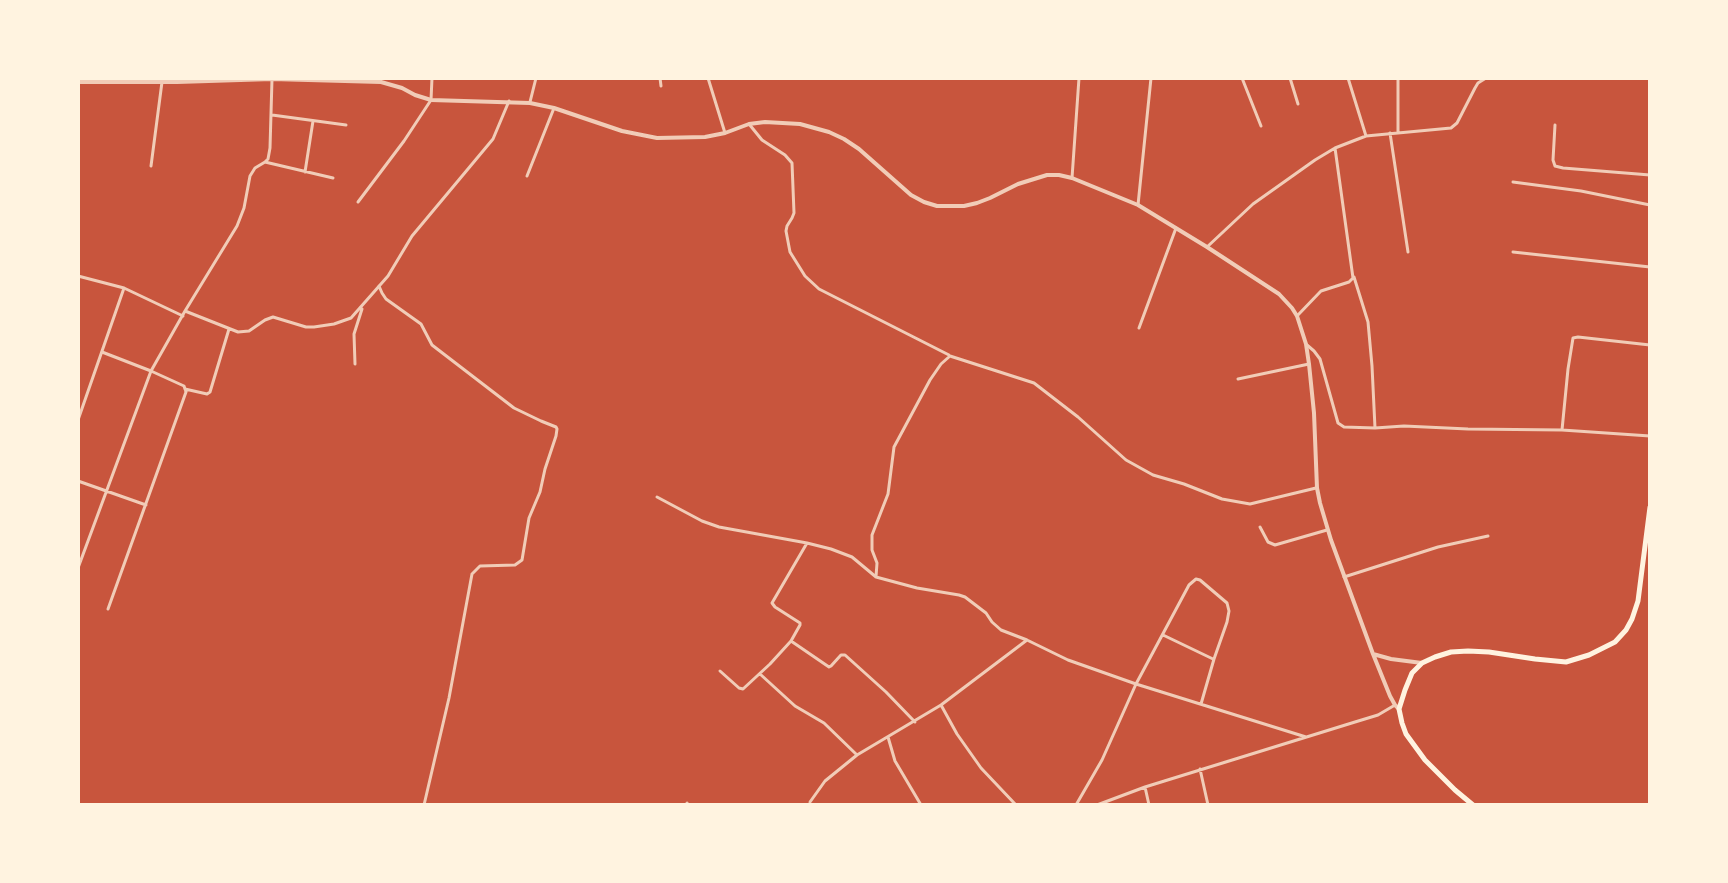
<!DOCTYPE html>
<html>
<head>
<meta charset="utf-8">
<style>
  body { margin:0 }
  #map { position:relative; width:1728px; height:883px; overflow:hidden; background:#c8553d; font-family:"Alegreya Sans",sans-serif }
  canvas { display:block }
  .frame { position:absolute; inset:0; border:80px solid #fff3e0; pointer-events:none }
</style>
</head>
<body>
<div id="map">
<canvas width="1728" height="883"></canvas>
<div class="frame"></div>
</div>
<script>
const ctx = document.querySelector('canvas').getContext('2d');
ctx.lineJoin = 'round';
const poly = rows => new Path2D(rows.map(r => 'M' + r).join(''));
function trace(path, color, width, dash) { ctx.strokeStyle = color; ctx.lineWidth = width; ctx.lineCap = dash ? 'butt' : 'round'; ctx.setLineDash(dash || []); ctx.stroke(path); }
trace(poly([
  [660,78,661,86],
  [708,78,725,133],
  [1242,78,1261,126],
  [1290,78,1298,104],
  [1348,78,1366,136],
  [1398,78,1398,133],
  [530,102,536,78],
  [272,115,346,125],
  [749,124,762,140,785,155,792,163,794,213,792,218,787,226,786,231,790,252,805,276,819,289,949,355],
  [1555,125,1553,160,1555,166,1563,168,1650,175],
  [1390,133,1408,252],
  [265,162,333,178],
  [151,166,162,82],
  [305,172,313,121],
  [527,176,554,108],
  [1072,178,1079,78],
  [1513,182,1581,191,1650,205],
  [358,202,404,141,431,100,432,78],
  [1138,205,1151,78],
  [1207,247,1253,204,1315,160,1335,148,1366,136,1451,128,1457,123,1475,88,1478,83,1486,78],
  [1513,252,1650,267],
  [78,276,124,288,183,316],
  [1354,277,1368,322,1372,366,1375,428],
  [379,286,382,293,386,299,421,324,432,345,514,408,541,421,556,427,557,429,556,436,545,469,540,492,529,518,522,560,515,565,480,566,472,574,449,698,424,805],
  [185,311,238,332,249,331,265,320,273,317,306,327,314,327,334,324,351,318,388,276,412,236,493,139,509,101],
  [1297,316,1321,291,1349,282,1353,278,1335,148],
  [1139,328,1176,228],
  [1307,345,1314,351,1320,359,1338,423,1344,427,1375,428,1404,426,1468,429,1562,430,1650,436],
  [102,352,151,371,184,386,186,392,108,609],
  [355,364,354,334,362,309],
  [1238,379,1309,364],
  [185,389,207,394,210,392,229,329],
  [78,420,124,288],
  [1562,430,1568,369,1573,338,1578,337,1650,345],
  [78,481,146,505],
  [657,497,702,521,719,527,807,543,831,549,852,557,876,577,917,588,959,595,965,597,986,613,992,622,1001,630,1027,640,1068,660,1136,684,1306,737],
  [1260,527,1268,542,1275,545,1327,530],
  [78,568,151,371,185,311,237,226,244,208,250,176,255,168,265,162,268,159,270,148,272,79],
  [876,577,877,563,872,550,872,535,888,494,894,447,930,380,941,364,950,356,1034,383,1078,417,1126,460,1153,475,1184,484,1222,499,1250,504,1316,488],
  [1344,577,1438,547,1488,536],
  [1163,635,1213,659],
  [791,641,829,667,831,666,841,655,845,655,886,692,915,722],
  [720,671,739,688,743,689,770,664,791,641,800,625,800,623,775,607,772,603,807,543],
  [760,674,795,706,824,723,857,755],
  [941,705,957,734,981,768,1016,805],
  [888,737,895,761,921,805],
  [1200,769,1208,805],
  [1145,787,1149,805],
  [810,802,825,781,857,755,941,705,1027,640],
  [687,803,688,805],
  [1076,805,1102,760,1136,684,1189,585,1196,579,1200,580,1227,603,1229,611,1227,622,1214,659,1201,704],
  [1097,805,1145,787,1355,722,1378,715,1395,705]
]), '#f1ccb7', 3);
trace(poly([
  [78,82,177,82,272,79,381,82,402,88,415,95,431,100,530,103,554,108,622,131,657,138,705,137,725,133,749,124,765,122,800,124,829,132,844,139,859,149,911,195,924,202,937,206,964,206,977,203,990,198,1018,184,1047,175,1059,175,1072,178,1138,205,1207,247,1279,294,1292,308,1297,316,1306,344,1309,364,1314,413,1317,488,1320,503,1331,540,1373,654,1390,696,1395,705,1399,709],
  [1373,654,1391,659,1422,663]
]), '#f1ccb7', 4);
trace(poly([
  [1473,805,1455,790,1425,760,1406,734,1402,723,1399,709,1405,690,1412,673,1422,663,1435,657,1451,652,1468,651,1489,652,1535,659,1566,662,1589,655,1615,642,1626,630,1632,619,1638,601,1650,507]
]), '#fff3e0', 5);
</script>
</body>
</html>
